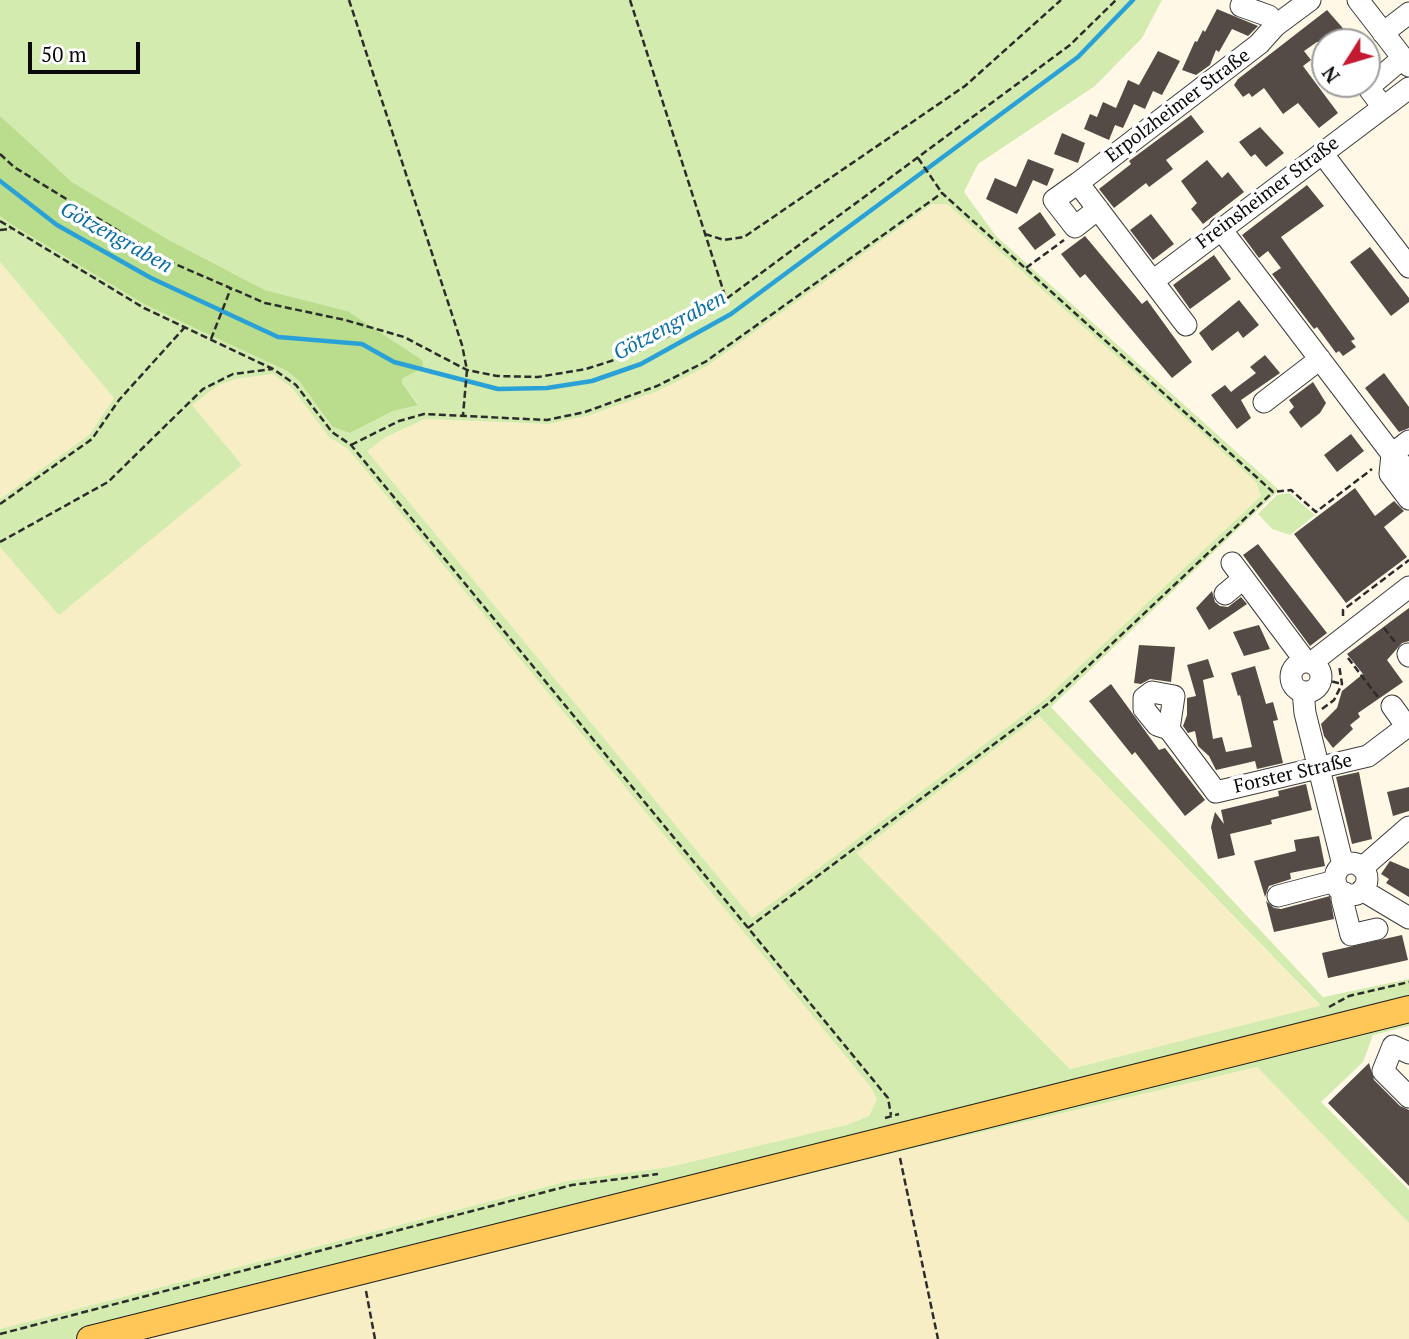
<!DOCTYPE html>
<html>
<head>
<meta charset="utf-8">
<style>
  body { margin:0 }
  #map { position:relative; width:1409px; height:1339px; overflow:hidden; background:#fff8e7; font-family:"PT Serif",serif }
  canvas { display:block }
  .north { position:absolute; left:1311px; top:28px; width:70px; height:70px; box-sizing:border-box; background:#fff; border:2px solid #9d9d9d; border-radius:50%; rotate:233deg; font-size:19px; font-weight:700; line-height:28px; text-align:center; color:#0a0a0a }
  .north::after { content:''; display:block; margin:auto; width:24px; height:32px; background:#c31a31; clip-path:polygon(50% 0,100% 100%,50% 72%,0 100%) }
  .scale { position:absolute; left:28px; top:42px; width:112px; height:32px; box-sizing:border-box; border:4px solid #0a0a0a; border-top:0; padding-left:9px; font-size:21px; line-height:24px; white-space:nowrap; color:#0a0a0a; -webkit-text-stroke:5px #fff; paint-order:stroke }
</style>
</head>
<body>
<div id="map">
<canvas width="1409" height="1339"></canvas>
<div class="north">N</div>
<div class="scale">50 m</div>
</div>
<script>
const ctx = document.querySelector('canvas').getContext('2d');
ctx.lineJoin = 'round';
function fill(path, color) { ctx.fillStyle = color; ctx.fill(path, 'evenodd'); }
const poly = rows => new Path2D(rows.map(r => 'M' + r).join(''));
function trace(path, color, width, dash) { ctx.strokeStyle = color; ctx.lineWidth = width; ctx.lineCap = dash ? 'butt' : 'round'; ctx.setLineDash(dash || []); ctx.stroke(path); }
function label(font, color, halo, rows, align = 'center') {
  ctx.font = font + ' "PT Serif",serif'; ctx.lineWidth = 7; ctx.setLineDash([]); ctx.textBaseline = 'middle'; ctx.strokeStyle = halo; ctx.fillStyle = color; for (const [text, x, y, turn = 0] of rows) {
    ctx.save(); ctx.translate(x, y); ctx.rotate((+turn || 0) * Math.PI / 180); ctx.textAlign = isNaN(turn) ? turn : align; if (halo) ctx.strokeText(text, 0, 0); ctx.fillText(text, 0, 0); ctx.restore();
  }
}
fill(poly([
  [934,204,947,204,1256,482,1261,496,1045,699,752,919,366,450,386,437,425,419,548,424,587,416,658,391,707,365],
  [0,262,114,398,89,435,0,499],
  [273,374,292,388,329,437,348,449,870,1086,877,1099,869,1116,846,1125,669,1167,568,1181,0,1329,0,547,241,465,191,405,219,385,236,379],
  [1039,716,1320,1006,1070,1069,855,853],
  [1257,1067,1409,1223,1409,1339,146,1339,907,1150]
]), '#f7eec6');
fill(poly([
  [0,0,1162,0,1142,38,1095,86,978,164,964,192,996,236,1279,490,1051,707,1323,997,1409,979,1409,1026,1373,1035,1363,1062,1321,1102,1409,1190,1409,1223,1257,1067,907,1150,146,1339,0,1339,0,1329,568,1181,669,1167,846,1125,869,1116,877,1099,870,1086,348,449,329,437,292,388,273,374,236,379,219,385,192,405,242,465,59,615,0,547,0,499,89,435,114,398,0,262,0,216,146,304,287,371,299,381,334,427,350,433,393,411,418,404,402,383,403,378,347,311,265,290,169,240,72,182,10,128,0,116],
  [933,204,947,204,1256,482,1261,496,1045,699,752,918,367,451,386,437,425,419,548,424,587,416,658,391,707,366],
  [1039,716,1320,1005,1319,1006,1070,1069,856,853],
  [1289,493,1315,515,1290,535,1272,529,1258,514,1277,495]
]), '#d4ebaf');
fill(poly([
  [0,116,72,182,169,240,265,290,347,311,422,360,423,368,403,378,402,383,418,405,393,411,350,433,333,427,299,381,287,371,146,305,11,224,0,216]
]), '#b9dd8d');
trace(poly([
  [0,181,57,225,151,278,278,337,362,344,394,362,498,389,547,388,592,381,641,364,731,314,1078,57,1133,0]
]), '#2aa1d6', 4.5);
fill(poly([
  [1217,9,1258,26,1248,36,1232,29,1219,52,1216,50,1210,65,1196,75,1182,70,1195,41,1197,42,1203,30,1205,32],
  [1327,10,1355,42,1317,42,1304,51,1311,60,1303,66,1338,113,1319,128,1298,103,1283,114,1264,88,1252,97,1249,93,1243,97,1234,85,1238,79],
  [1158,51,1180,61,1162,95,1153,91,1145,109,1134,104,1123,128,1115,125,1109,140,1084,129,1090,114,1097,117,1103,102,1116,108,1128,80,1139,85],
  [1191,115,1204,132,1166,160,1173,169,1149,187,1146,183,1114,208,1099,189,1131,164,1129,161],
  [1260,127,1284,153,1266,167,1255,154,1251,157,1239,142],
  [1062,133,1085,143,1078,163,1054,154],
  [1028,159,1054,169,1047,186,1033,180,1017,214,986,199,995,178,1016,187],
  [1207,160,1222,178,1228,172,1244,192,1203,224,1191,209,1197,203,1181,181],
  [1307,185,1324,206,1281,237,1355,339,1351,341,1356,347,1343,356,1339,351,1336,353,1317,327,1314,329,1272,274,1281,268,1268,251,1259,258,1242,235],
  [1040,212,1056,235,1035,250,1018,228],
  [1151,214,1174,244,1153,260,1130,230],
  [1085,236,1142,304,1147,300,1192,362,1172,378,1085,274,1080,278,1061,254],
  [1370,247,1409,298,1409,302,1391,316,1350,262],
  [1214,255,1231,279,1190,309,1173,285],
  [1239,300,1259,325,1243,338,1238,331,1212,351,1199,333],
  [1265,355,1280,373,1241,400,1251,418,1237,429,1211,395,1225,385,1231,392,1236,388,1256,373,1250,367],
  [1384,373,1409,407,1409,428,1399,432,1365,388],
  [1313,382,1326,403,1320,413,1301,428,1289,412,1294,407,1289,400],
  [1351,434,1364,451,1337,472,1324,455],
  [1355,488,1375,516,1394,501,1404,511,1384,527,1407,557,1346,603,1294,534],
  [1258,544,1327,633,1310,646,1243,555],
  [1212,591,1215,602,1220,606,1228,607,1241,597,1247,604,1209,630,1196,608],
  [1409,608,1409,641,1402,643,1387,660,1403,682,1358,713,1360,717,1350,725,1353,729,1333,748,1324,736,1321,724,1337,708,1342,691,1363,674,1347,654],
  [1259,625,1270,649,1244,656,1233,632],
  [1139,645,1175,647,1171,682,1150,679,1141,684,1134,683],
  [1208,659,1214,677,1203,680,1213,739,1222,737,1226,752,1252,747,1240,695,1238,696,1231,673,1255,666,1266,704,1273,702,1278,720,1273,721,1283,763,1257,769,1255,761,1216,770,1209,756,1198,746,1195,731,1188,733,1183,726,1187,715,1187,698,1196,696,1187,665],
  [1111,684,1159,750,1165,748,1205,800,1185,816,1135,752,1132,755,1089,701],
  [1359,772,1372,839,1352,844,1336,777],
  [1306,784,1312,810,1271,820,1272,824,1230,834,1235,855,1218,859,1211,827,1215,812,1224,824,1221,810,1279,796,1278,791],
  [1409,787,1409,811,1393,816,1387,792],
  [1319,836,1325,866,1290,873,1291,879,1269,886,1265,897,1254,861,1296,851,1294,840],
  [1390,861,1409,869,1409,897,1386,883,1389,879,1381,874],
  [1330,896,1334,919,1274,932,1266,901,1274,908,1281,909],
  [1402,935,1408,960,1328,978,1322,953],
  [1369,1063,1374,1080,1400,1106,1409,1110,1409,1186,1328,1103]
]), '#544a46');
const minor = poly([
  [1358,0,1409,66],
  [1241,6,1269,16,1275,26],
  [1383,33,1409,13],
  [1383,107,1370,90,1371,85,1403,58],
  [1322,153,1409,267],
  [1078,183,1259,44,1275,26,1310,0],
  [1098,209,1075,227,1054,200,1078,183,1186,325],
  [1220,228,1392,454,1409,472],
  [1153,281,1409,88],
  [1264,402,1320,359],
  [1392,454,1390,474,1409,499],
  [1392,454,1409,441],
  [1232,563,1306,662],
  [1225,594,1243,579],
  [1408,654,1409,656],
  '1291 677a15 15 0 1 1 30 0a15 15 0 1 1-30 0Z',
  [1311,663,1409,587],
  [1303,692,1305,713,1343,865],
  [1392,706,1407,727],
  [1169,729,1174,696,1152,692,1144,698,1144,709,1157,725,1169,729,1216,792,1368,756,1409,725],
  '1335 879a16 16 0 1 1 32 0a16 16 0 1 1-32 0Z',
  [1362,868,1409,827],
  [1362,890,1409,918],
  [1345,893,1342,899,1351,935,1377,929],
  [1278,896,1335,881],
  [1409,1053,1393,1046,1383,1071,1409,1097]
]);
const major = poly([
  [90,1339,1409,1009]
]);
trace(minor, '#3d3d3d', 23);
trace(major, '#1b1b1b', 28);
trace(poly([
  [349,0,462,345,467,370,463,415],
  [630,0,726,299,1070,45,1116,0],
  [0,154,14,167,168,261,265,303,345,320,404,337,467,370,497,376,538,377,586,369,630,355,667,337,726,299],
  [918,158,942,193],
  [0,221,144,308,273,369,296,385,332,432,351,445,888,1098,891,1115],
  [0,230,11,229],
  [705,234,724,240,744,237,965,86,1061,0],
  [1026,268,1064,240],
  [211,339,231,288],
  [351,445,399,421,424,414,547,420,585,412,657,386,705,362,942,193,1273,492,1291,490,1316,512,1372,469],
  [0,504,92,439,119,400,185,327],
  [0,542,108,482,203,389,233,374,273,369],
  [1343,616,1343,610,1409,560],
  [1384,628,1395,642],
  [1348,658,1378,697],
  [1322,679,1342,684],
  [1322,709,1334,700,1342,684,1339,665],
  [748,928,1049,703,1273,492],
  [1329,1007,1349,996,1409,982],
  [885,1118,899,1114],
  [900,1158,938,1339],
  [366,1291,375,1339],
  [0,1334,572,1185,658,1174]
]), '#2c2c2c', 2.5, [7, 3.5]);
trace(minor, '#fff', 21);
trace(major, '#ffc757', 26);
label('19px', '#0a0a0a', '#fff', [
  ["Erpolzheimer Straße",1178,106,-37],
  ["Freinsheimer Straße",1268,193,-37],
  ["Forster Straße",1293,774,-13]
]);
label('italic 21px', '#0c6fa3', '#fff', [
  ["Götzengraben",116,238,29],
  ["Götzengraben",670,326,-28]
]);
</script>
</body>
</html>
